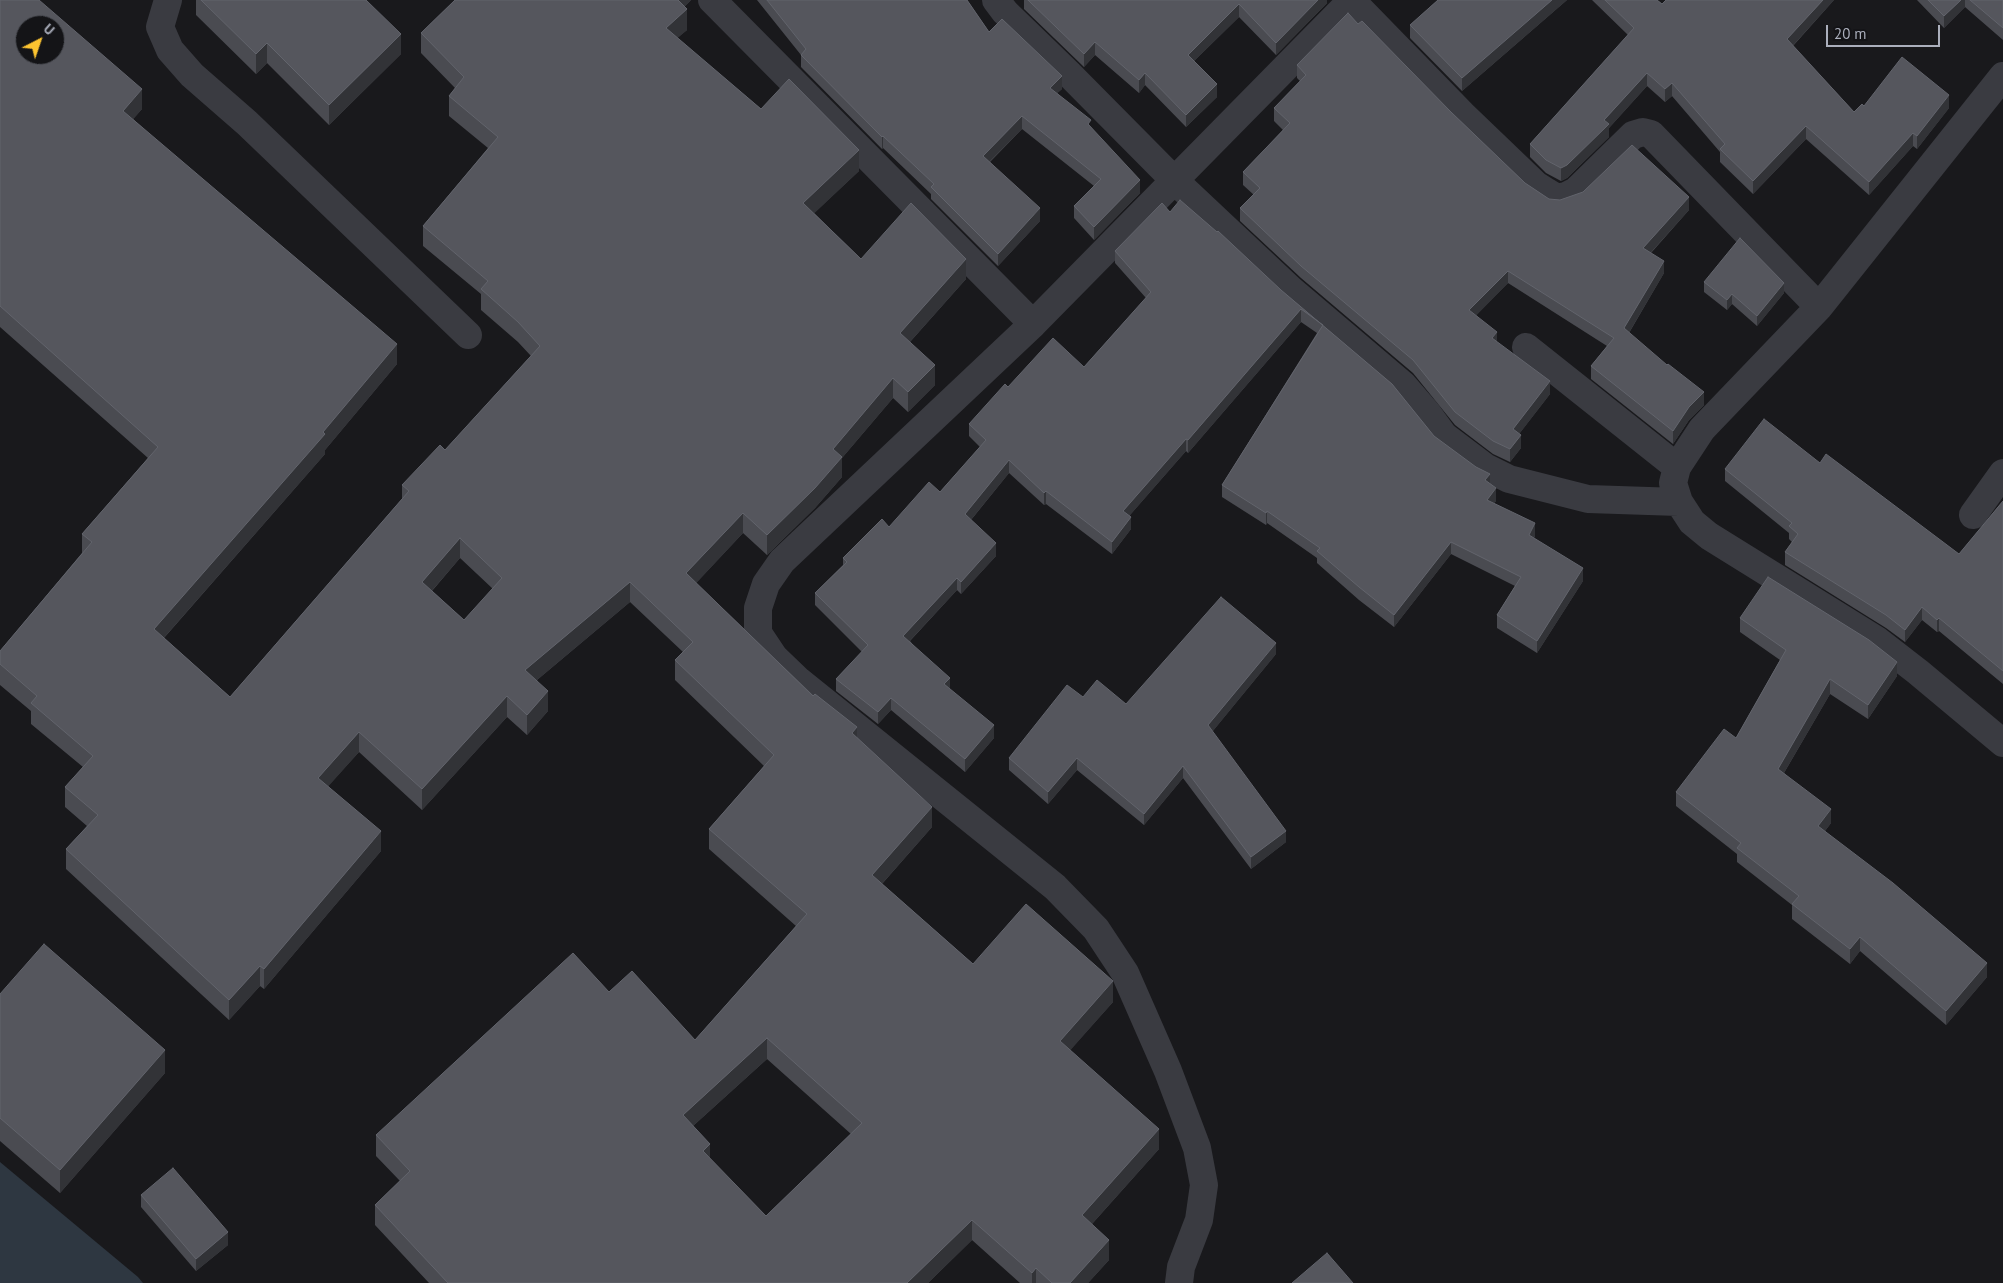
<!DOCTYPE html>
<html>
<head>
<meta charset="utf-8">
<style>
  body { margin:0 }
  #map { position:relative; width:2003px; height:1283px; overflow:hidden; background:#19191c; font-family:"PT Sans",sans-serif }
  canvas { display:block }
  .north { position:absolute; left:15px; top:15px; width:50px; height:50px; box-sizing:border-box; background:#141417; border:1px solid #505259; border-radius:50%; rotate:41deg; font-size:14px; font-weight:700; line-height:20px; text-align:center; color:#abafbc }
  .north::after { content:''; display:block; margin:auto; width:18px; height:22px; background:#fdc430; clip-path:polygon(50% 0,100% 100%,50% 72%,0 100%) }
  .scale { position:absolute; left:1826px; top:25px; width:114px; height:22px; box-sizing:border-box; border:2px solid #abafbc; border-top:0; padding-left:6px; font-size:15px; line-height:18px; white-space:nowrap; color:#abafbc; -webkit-text-stroke:4px #141417; paint-order:stroke }
</style>
</head>
<body>
<div id="map">
<canvas width="2003" height="1283"></canvas>
<div class="north">U</div>
<div class="scale">20 m</div>
</div>
<script>
const ctx = document.querySelector('canvas').getContext('2d');
ctx.lineJoin = 'round';
function fill(path, color) { ctx.fillStyle = color; ctx.fill(path, 'evenodd'); }
const poly = rows => new Path2D(rows.map(r => 'M' + r).join(''));
function trace(path, color, width, dash) { ctx.strokeStyle = color; ctx.lineWidth = width; ctx.lineCap = dash ? 'butt' : 'round'; ctx.setLineDash(dash || []); ctx.stroke(path); }
fill(poly([
  [0,1162,138,1277,143,1283,0,1283]
]), '#2e3741');
trace(poly([
  [168,0,160,27,170,50,192,75,247,123,468,335],
  [712,0,1033,324],
  [996,0,1005,12,1069,74,1174,180,1291,290,1403,385,1428,414,1444,436,1485,467,1509,479,1588,499,1679,502],
  [1352,1,1462,114,1536,185,1547,192,1557,198,1566,196,1576,191,1633,135,1643,132,1651,134,1819,307],
  [2003,76,1819,307,1702,429,1677,467,1673,483,1679,502,1692,522,1709,536,1878,641,1918,672,2003,743],
  [1526,347,1677,467],
  [1973,515,2003,473],
  [1179,1283,1181,1267,1199,1220,1204,1185,1197,1148,1168,1071,1125,973,1096,929,1055,887,799,681,774,657,758,633,758,608,766,584,782,561,1033,324,1352,0]
]), '#3a3b41', 28);
fill(poly([
  [0,0,142,109,133,119,397,364,325,450,325,454,164,638,230,697,402,499,402,485,445,450,531,356,518,342,481,310,481,294,423,246,423,226,488,148,449,116,449,96,455,88,421,53,421,33,455,0,691,0,684,7,687,30,677,38,761,109,859,171,814,213,861,259,966,279,910,342,935,385,908,412,893,398,842,458,842,477,815,508,767,555,743,533,696,583,857,737,932,827,882,884,973,964,1113,1002,1070,1050,1159,1149,1092,1224,1109,1260,1088,1283,1020,1283,972,1240,928,1283,429,1283,375,1225,375,1205,400,1181,376,1156,376,1135,609,992,695,1040,796,926,709,849,709,829,764,766,675,680,675,660,683,652,630,602,537,680,548,711,527,735,507,717,422,810,359,752,328,786,381,851,264,989,260,986,229,1020,66,869,66,849,87,826,65,807,65,787,83,767,31,724,31,711,0,685,0,651,82,553,82,534,148,458,0,327],
  [460,558,493,589,464,620,432,591],
  [767,1059,851,1134,766,1216,710,1159,693,1126],
  [196,0,366,0,401,54,329,125,267,63,256,74,196,15],
  [757,0,967,0,989,32,1062,89,1057,93,1091,127,1140,193,1094,240,1074,218,1074,206,1094,186,1022,129,990,162,1040,221,998,266,931,199,931,194,883,148,882,149,801,67,801,55],
  [1024,0,1327,0,1327,3,1276,55,1239,17,1194,61,1217,97,1186,127,1145,85,1139,93,1095,55,1084,67,1024,9],
  [1438,0,1567,0,1462,91,1410,38,1410,25],
  [1592,0,1657,0,1662,4,1834,0,1793,46,1854,112,1864,106,1949,108,1917,149,1913,146,1869,195,1806,139,1753,194,1720,162,1720,152,1672,96,1665,102,1647,86,1609,128,1609,137,1567,178,1561,181,1546,173,1530,157,1530,144,1628,35],
  [1917,0,2003,0,2003,40,1965,7,1944,28],
  [1358,24,1525,183,1549,199,1560,200,1689,210,1651,253,1664,273,1629,333,1704,405,1689,420,1673,444,1591,379,1591,366,1607,346,1508,283,1476,315,1497,342,1550,394,1519,434,1521,448,1510,462,1493,454,1455,425,1413,373,1301,278,1240,221,1240,208,1254,195,1243,185,1243,172,1283,130,1274,121,1274,108,1300,81,1297,78,1297,65],
  [1170,212,1281,290,1392,384,1434,436,1490,483,1496,501,1494,503,1535,536,1534,538,1583,581,1537,653,1497,628,1497,615,1515,586,1451,554,1394,627,1359,600,1317,563,1317,558,1267,523,1266,525,1222,497,1222,485,1317,333,1301,322,1188,453,1186,451,1130,515,1131,529,1112,554,1046,504,1044,505,1009,473,971,520,996,556,961,594,957,590,910,641,950,689,994,738,965,772,891,710,878,724,836,691,836,679,862,652,815,605,815,593,843,565,843,558,940,492,980,447,969,436,969,424,1008,387,1084,367,1146,298,1115,263,1115,251],
  [1704,282,1784,293,1757,326,1732,304,1727,310,1704,292],
  [1820,463,1959,554,2003,501,2003,684,1939,631,1937,632,1922,620,1905,642,1886,628,1785,565,1785,552,1792,542,1789,539,1789,533,1725,481,1725,469],
  [1740,618,1897,676,1868,719,1830,694,1784,773,1831,823,1825,831,1987,977,1946,1025,1860,951,1850,964,1792,919,1792,905,1737,862,1737,854,1676,806,1676,792,1736,738,1780,660,1740,632],
  [1276,654,1212,732,1286,842,1251,869,1183,778,1144,825,1077,770,1048,804,1009,770,1009,758,1083,697,1126,704],
  [0,994,165,1073,60,1193,0,1141],
  [141,1195,228,1245,196,1271,141,1207]
]), '#4a4b51');
fill(poly([
  [674,0,691,0,674,16],
  [1318,0,1327,0,1327,3,1276,55,1276,43],
  [1552,0,1567,0,1462,91,1462,78],
  [1823,0,1834,0,1787,52,1787,39],
  [1961,0,1965,0,1965,7,1944,28,1944,16],
  [1239,4,1239,17,1188,67,1188,55],
  [687,9,687,30,666,48,666,28],
  [401,34,401,54,329,125,329,105],
  [1095,42,1095,55,1084,67,1084,54],
  [267,43,267,63,256,74,256,54],
  [1145,73,1145,85,1139,93,1139,80],
  [1647,73,1647,86,1609,128,1609,137,1567,178,1561,181,1561,168],
  [1062,76,1062,89,1050,100,1050,88],
  [1672,83,1672,96,1665,102,1665,89],
  [1217,84,1217,97,1186,127,1186,115],
  [142,89,142,109,123,131,123,111],
  [1949,95,1949,108,1917,149,1917,136],
  [1022,116,1022,129,983,168,983,156],
  [1806,126,1806,139,1753,194,1753,181],
  [1913,133,1913,146,1869,195,1869,182],
  [883,136,883,148,882,149,882,137],
  [859,150,859,171,803,224,803,203],
  [1140,180,1140,193,1094,240,1094,227],
  [1689,197,1689,210,1643,261,1643,248],
  [1040,208,1040,221,998,266,998,254],
  [966,259,966,279,900,353,900,333],
  [1664,261,1664,273,1624,341,1624,328],
  [1508,271,1508,283,1469,323,1469,310],
  [1784,283,1784,293,1757,326,1757,316],
  [1732,294,1732,304,1727,310,1727,300],
  [1301,309,1301,322,1188,453,1188,440],
  [1497,332,1497,345,1492,338],
  [397,344,397,364,325,450,325,454,154,649,154,629],
  [935,365,935,385,908,412,908,392],
  [893,378,893,398,842,458,842,477,815,508,767,555,767,535,833,449],
  [1550,381,1550,394,1513,442,1513,429],
  [1704,392,1704,405,1689,420,1673,444,1673,431,1689,407],
  [1521,435,1521,448,1510,462,1510,449],
  [1186,439,1186,451,1123,523,1123,511],
  [1009,460,1009,473,965,527,965,514],
  [1490,474,1490,487,1485,480],
  [1496,488,1496,501,1487,512,1487,500],
  [1046,491,1046,504,1044,505,1044,493],
  [1267,511,1267,523,1266,525,1266,513],
  [743,513,743,533,686,594,686,573],
  [1131,517,1131,529,1112,554,1112,542],
  [1535,523,1535,536,1529,547,1529,535],
  [460,538,460,558,422,602,422,582],
  [1451,542,1451,554,1394,627,1394,615],
  [996,543,996,556,961,594,961,582],
  [1583,568,1583,581,1537,653,1537,641],
  [957,578,957,590,903,648,903,636],
  [630,582,630,602,525,690,525,670],
  [1922,607,1922,620,1905,642,1905,630],
  [1939,618,1939,631,1937,632,1937,620],
  [1276,643,1276,654,1208,737,1208,725],
  [1897,662,1897,676,1868,719,1868,705],
  [950,678,950,690,944,684],
  [1830,679,1830,694,1778,783,1778,769],
  [548,691,548,711,527,735,527,715],
  [507,696,507,717,422,810,422,789],
  [891,698,891,710,878,724,878,712],
  [994,725,994,738,965,772,965,759],
  [857,727,857,747,852,733],
  [359,732,359,752,318,798,318,778],
  [1077,758,1077,770,1048,804,1048,792],
  [1183,766,1183,778,1144,825,1144,814],
  [932,807,932,827,872,895,872,875],
  [1831,809,1831,823,1818,840,1818,826],
  [381,831,381,851,264,989,264,969],
  [1286,831,1286,842,1251,869,1251,857],
  [1860,937,1860,951,1850,964,1850,949],
  [1987,963,1987,977,1946,1025,1946,1011],
  [260,966,260,986,229,1020,229,1000],
  [1113,981,1113,1002,1060,1062,1060,1041],
  [767,1038,767,1059,683,1135,683,1115],
  [165,1050,165,1073,60,1193,60,1170],
  [1159,1129,1159,1149,1082,1235,1082,1215],
  [710,1144,710,1164,703,1151],
  [972,1220,972,1240,928,1283,907,1283],
  [228,1232,228,1245,196,1271,196,1259],
  [1109,1240,1109,1260,1088,1283,1070,1283],
  [1036,1268,1036,1283,1032,1283,1032,1273]
]), '#323337');
const building = poly([
  [0,0,39,0,142,89,123,111,397,344,323,432,325,434,154,629,230,697,409,491,402,485,440,445,445,450,540,346,518,322,481,289,488,281,423,226,498,137,449,96,464,77,421,33,455,0,678,0,687,9,666,28,761,109,789,79,859,150,803,203,861,259,911,203,966,259,900,333,935,365,908,392,893,378,833,449,842,457,815,488,767,535,743,513,686,573,813,696,815,694,857,727,852,733,932,807,872,875,973,964,1026,904,1113,981,1060,1041,1159,1129,1082,1215,1109,1240,1070,1283,1052,1283,1036,1268,1032,1273,972,1220,907,1283,448,1283,375,1205,410,1171,376,1135,573,953,609,992,632,971,695,1040,807,914,709,829,774,755,675,660,693,642,630,582,525,670,548,691,527,715,507,696,422,789,359,732,318,778,381,831,264,969,260,966,229,1000,66,849,98,815,65,787,93,756,31,703,37,696,0,664,0,651,92,542,82,534,158,447,0,306,0,0],
  [25,25,55,25,55,55,25,55,25,25],
  [460,538,502,578,464,620,422,582,460,538],
  [767,1038,862,1123,766,1216,703,1151,710,1144,683,1115,767,1038],
  [201,0,366,0,401,34,329,105,267,43,256,54,201,0],
  [767,0,967,0,989,32,1002,19,1062,76,1050,88,1091,120,1088,124,1140,180,1094,227,1074,206,1101,179,1022,116,983,156,1040,208,998,254,931,187,934,184,883,136,882,137,801,55,806,49,767,0],
  [1028,0,1318,0,1276,43,1239,4,1188,55,1217,84,1186,115,1145,73,1139,80,1095,42,1084,54,1028,0],
  [1438,0,1552,0,1462,78,1410,25,1438,0],
  [1605,0,1657,0,1662,4,1666,0,1823,0,1787,39,1854,112,1862,104,1864,106,1902,57,1949,95,1917,136,1913,133,1869,182,1806,126,1753,181,1720,149,1725,144,1672,83,1665,89,1647,73,1604,120,1609,124,1567,165,1561,168,1546,160,1530,144,1634,28,1605,0],
  [1928,0,1961,0,1944,16,1928,0],
  [1970,0,2003,0,2003,28,1970,0],
  [1348,13,1358,24,1362,21,1451,112,1525,183,1549,199,1560,200,1583,192,1632,145,1689,197,1643,248,1664,261,1624,328,1667,365,1668,364,1704,392,1689,407,1673,431,1591,366,1614,338,1508,271,1469,310,1497,332,1492,338,1550,381,1513,429,1521,435,1510,449,1493,441,1455,412,1413,360,1301,266,1240,208,1260,188,1243,172,1290,123,1274,108,1306,75,1297,65,1348,13],
  [1180,200,1217,232,1218,231,1281,290,1392,384,1434,436,1476,467,1490,474,1485,480,1496,488,1487,500,1535,523,1529,535,1583,568,1537,641,1497,615,1521,577,1451,542,1394,615,1359,587,1317,551,1320,548,1267,511,1266,513,1222,485,1323,325,1301,309,1188,440,1186,439,1123,511,1131,517,1112,542,1046,491,1044,493,1009,460,965,514,996,543,961,582,957,578,903,636,950,678,944,684,994,725,965,759,891,698,878,712,836,679,868,645,815,593,847,562,843,558,882,519,889,527,929,482,940,492,986,440,969,424,1005,384,1008,387,1053,338,1084,367,1151,292,1115,251,1162,203,1170,212,1180,200],
  [1740,238,1784,283,1757,316,1732,294,1727,300,1704,282,1740,238],
  [1764,419,1820,463,1826,454,1959,554,2003,501,2003,671,1939,618,1937,620,1922,607,1905,630,1886,615,1785,552,1798,534,1789,526,1792,523,1725,469,1764,419],
  [1768,577,1869,640,1897,662,1868,705,1830,679,1778,769,1831,809,1818,826,1893,883,1987,963,1946,1011,1860,937,1850,949,1792,904,1799,896,1737,848,1741,843,1676,792,1724,729,1736,738,1786,650,1740,618,1768,577],
  [1221,597,1276,643,1208,725,1286,831,1251,857,1183,766,1144,814,1077,758,1048,792,1009,758,1067,685,1083,697,1097,680,1126,704,1221,597],
  [44,944,165,1050,60,1170,0,1118,0,994,44,944],
  [173,1168,228,1232,196,1259,141,1195,173,1168],
  [1327,1253,1353,1283,1292,1283,1327,1253]
]);
fill(building, '#55565d');
trace(building, '#62646c', 1);
</script>
</body>
</html>
